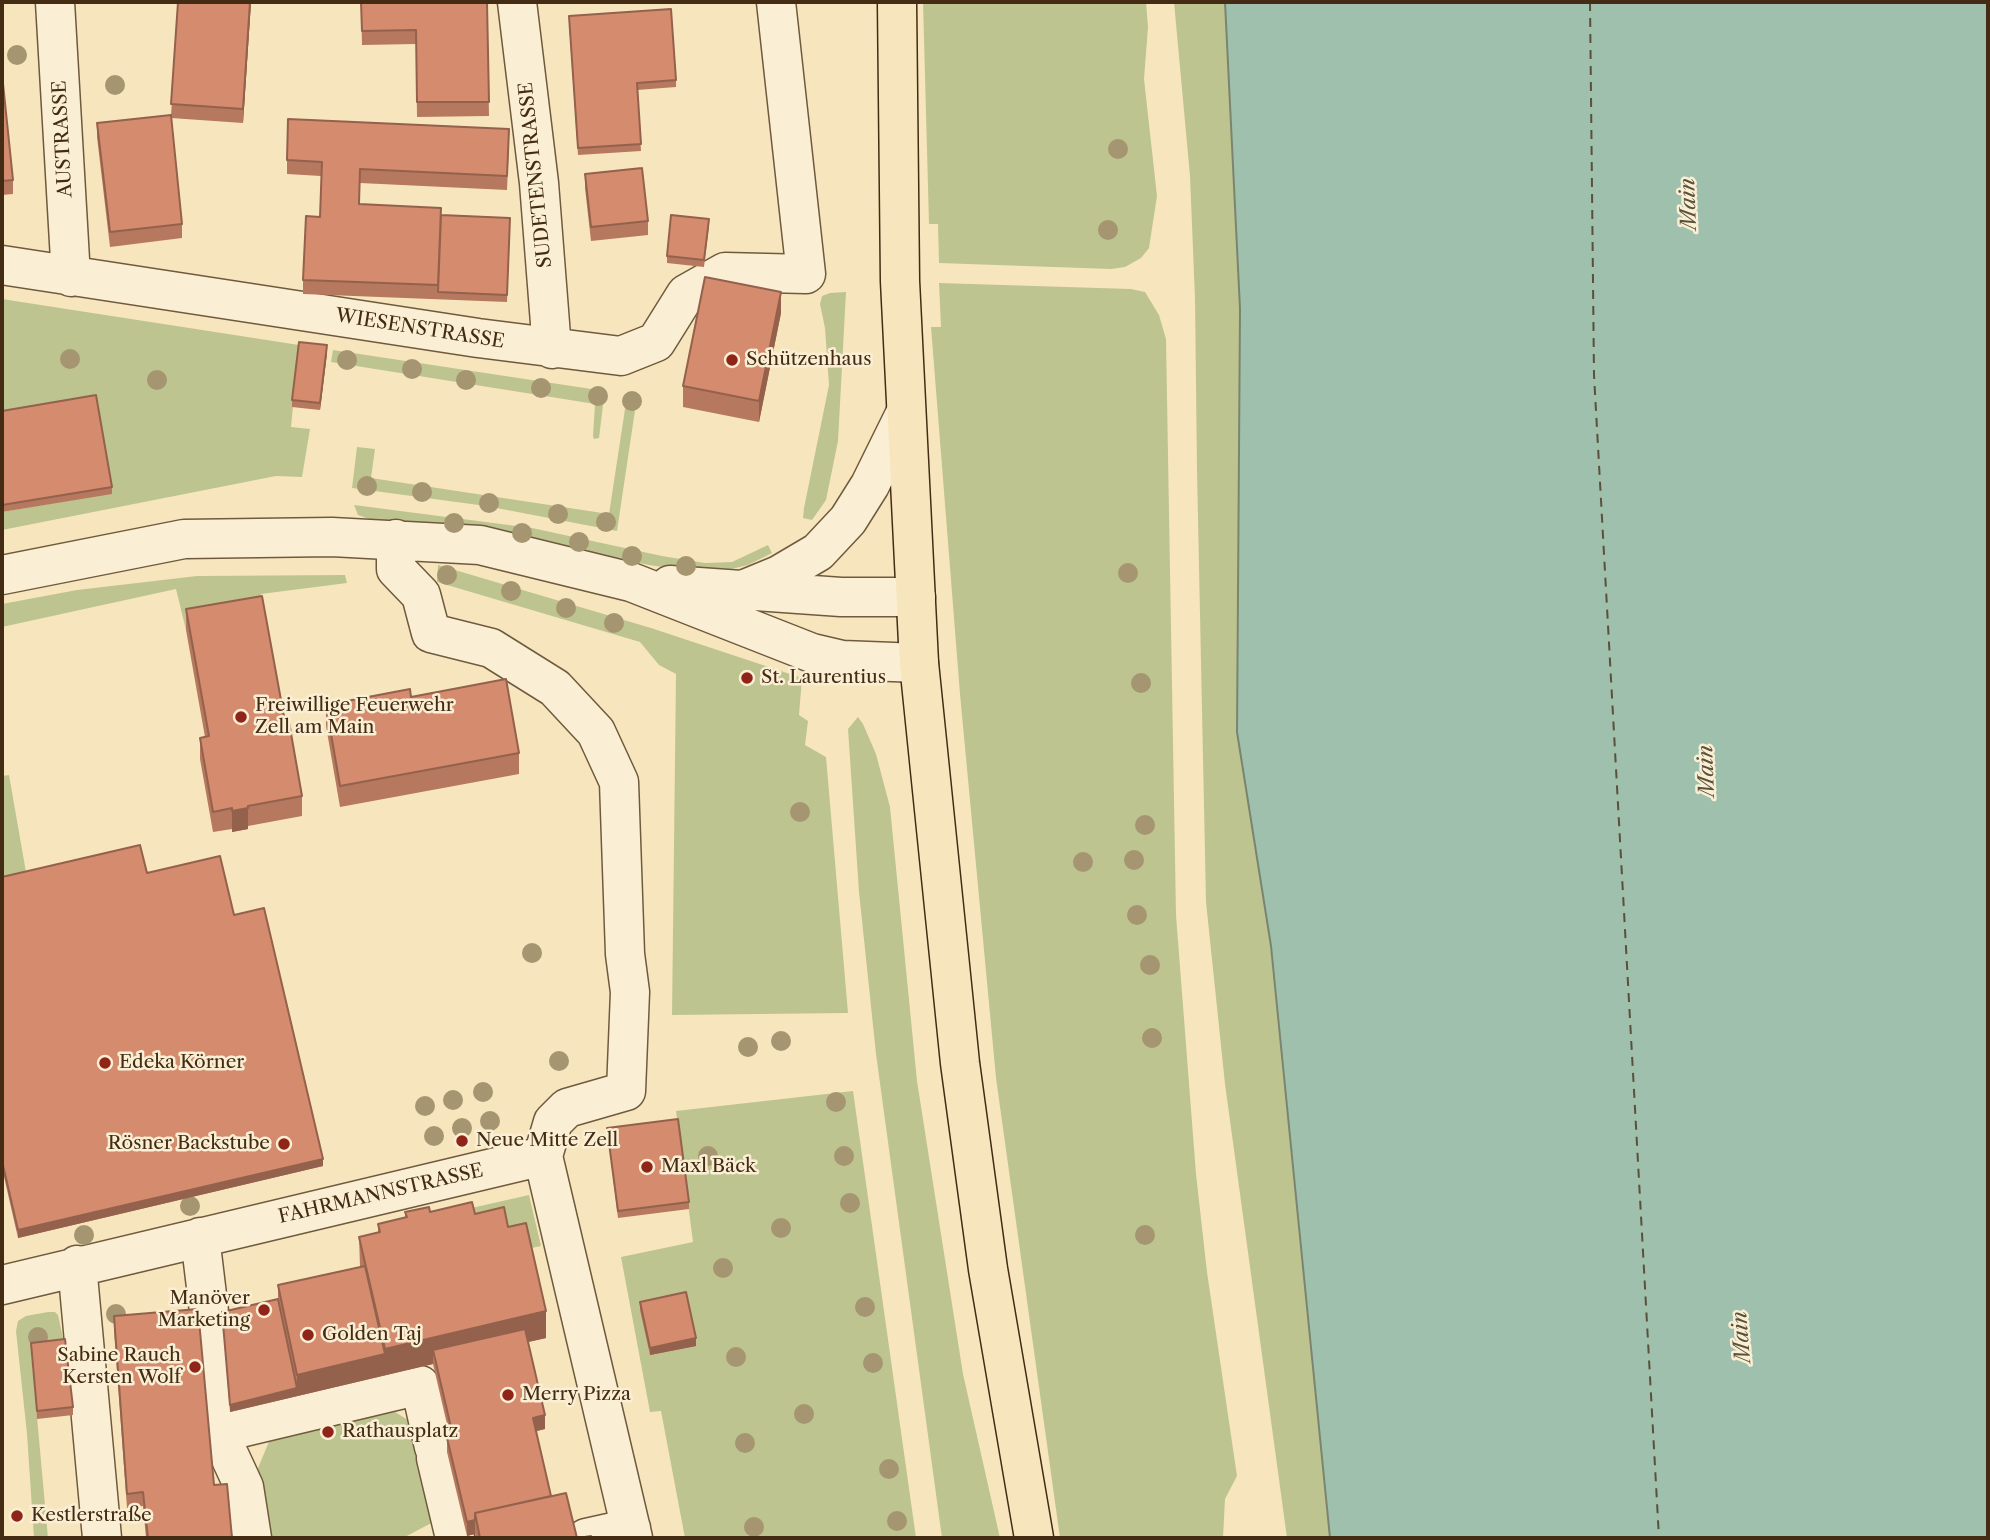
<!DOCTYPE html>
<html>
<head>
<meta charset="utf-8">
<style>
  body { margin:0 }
  #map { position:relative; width:1990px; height:1540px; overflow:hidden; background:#f7e6bd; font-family:"Libre Caslon Text",serif }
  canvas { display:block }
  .frame { position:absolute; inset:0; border:4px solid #432c13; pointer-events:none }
</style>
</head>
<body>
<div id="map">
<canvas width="1990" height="1540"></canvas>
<div class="frame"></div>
</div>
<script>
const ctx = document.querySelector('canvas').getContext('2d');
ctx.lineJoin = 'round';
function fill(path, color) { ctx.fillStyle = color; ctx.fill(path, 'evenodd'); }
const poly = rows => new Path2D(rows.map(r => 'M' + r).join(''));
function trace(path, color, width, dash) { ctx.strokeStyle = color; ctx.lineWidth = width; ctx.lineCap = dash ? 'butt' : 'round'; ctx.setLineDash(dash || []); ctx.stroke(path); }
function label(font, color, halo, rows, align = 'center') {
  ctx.font = font + ' "Libre Caslon Text",serif'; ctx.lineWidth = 5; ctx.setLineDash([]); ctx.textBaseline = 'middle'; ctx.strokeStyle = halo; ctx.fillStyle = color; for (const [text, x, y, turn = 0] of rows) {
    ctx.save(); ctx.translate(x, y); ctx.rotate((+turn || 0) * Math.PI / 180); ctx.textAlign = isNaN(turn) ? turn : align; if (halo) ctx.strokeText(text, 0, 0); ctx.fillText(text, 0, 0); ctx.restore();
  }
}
fill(poly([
  [923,2,1146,2,1148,27,1144,79,1157,196,1149,248,1141,258,1125,267,1111,269,939,263,938,224,929,224],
  [1174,2,1225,2,1240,309,1237,732,1271,946,1330,1538,1287,1538,1225,1084,1206,902,1197,471,1195,299,1190,176],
  [939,283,1131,289,1145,292,1159,315,1166,339,1176,915,1196,1174,1207,1272,1237,1476,1225,1499,1223,1538,1060,1538,996,1078,960,694,931,327,941,327],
  [846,292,838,441,826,500,812,520,803,518,804,508,829,385,825,328,820,304,822,296,830,293],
  [2,299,299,345,291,427,310,429,302,477,276,476,2,530,2,512,112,493,2,419],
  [333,350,598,390,603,405,599,438,594,439,593,436,595,404,331,362],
  [627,396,637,397,617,531,486,506,352,488,357,447,375,449,371,478,609,514],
  [354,505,532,528,662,556,705,563,732,562,768,545,772,553,748,565,723,571,688,571,649,565,539,542,369,519,358,515],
  [438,565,651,628,802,678,799,715,808,721,805,745,826,757,848,1013,672,1015,676,674,659,665,640,642,437,582],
  [345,575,347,583,261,594,262,616,186,630,176,589,2,627,2,604,77,590,197,576],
  [858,717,863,724,876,754,890,807,917,1081,963,1374,1000,1538,942,1538,876,1054,859,892,848,729],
  [9,775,27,878,2,884,2,776],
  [853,1091,916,1538,685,1538,661,1411,650,1412,621,1257,693,1242,676,1111],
  [529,1195,541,1246,508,1253,475,1241,467,1209],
  [48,1312,55,1312,58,1315,65,1347,31,1351,48,1538,34,1538,27,1434,16,1331,18,1321,26,1316],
  [395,1412,416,1425,439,1519,403,1538,267,1538,256,1473,270,1439]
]), '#bec490');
const water = poly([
  [1225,2,1988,2,1988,1538,1330,1538,1271,946,1237,732,1240,309,1225,2]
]);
fill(water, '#9ec0ad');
trace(water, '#7a856f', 2);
trace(poly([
  [1590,2,1594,375,1659,1538]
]), '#5a513a', 2, [9, 7]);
const minor = poly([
  [55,2,71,277],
  [517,2,539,183,552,349],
  [2,265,478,338,621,356,656,342,686,294,725,272,806,274,776,2],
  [396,539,396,569,421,595,431,633,491,648,555,688,596,732,619,782,625,954,630,992,626,1091,567,1108,553,1122,543,1156],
  [2,575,184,539,332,537,480,545,631,582,812,653,842,660,919,663],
  [670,585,841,597,916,597],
  [745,589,779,575,818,552,848,520,870,485,905,414],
  [200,1237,210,1320,219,1433,244,1487,252,1538],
  [77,1265,102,1538],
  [2,1285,543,1156,633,1538],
  [219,1433,420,1385,434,1447],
  [436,1458,455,1538],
  [586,1538,631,1528]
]);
const major = poly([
  [897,2,900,281,919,663,960,1063,988,1269,1034,1538]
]);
trace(minor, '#705a3e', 41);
trace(major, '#432c13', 41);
trace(minor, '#faefd4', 38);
trace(major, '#f7e6bd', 38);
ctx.fillStyle = '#a59571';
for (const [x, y] of [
  [17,55],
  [115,85],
  [1118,149],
  [1108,230],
  [70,359],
  [347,360],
  [412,369],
  [157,380],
  [466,380],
  [541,388],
  [598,396],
  [632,401],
  [367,486],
  [422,492],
  [489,503],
  [558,514],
  [606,522],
  [454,523],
  [522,533],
  [579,542],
  [632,556],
  [686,566],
  [1128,573],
  [447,575],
  [511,591],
  [566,608],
  [614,623],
  [1141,683],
  [800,812],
  [1145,825],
  [1134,860],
  [1083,862],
  [1137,915],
  [532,953],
  [1150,965],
  [1152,1038],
  [781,1041],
  [748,1047],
  [559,1061],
  [483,1092],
  [453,1100],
  [836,1102],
  [425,1106],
  [490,1121],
  [462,1128],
  [434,1136],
  [708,1156],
  [844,1156],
  [850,1203],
  [190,1206],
  [781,1228],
  [84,1235],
  [1145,1235],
  [723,1268],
  [865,1307],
  [116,1314],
  [38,1337],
  [736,1357],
  [873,1363],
  [804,1414],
  [745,1443],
  [889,1469],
  [897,1521],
  [754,1527]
]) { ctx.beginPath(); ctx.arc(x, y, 10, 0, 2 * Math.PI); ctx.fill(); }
fill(poly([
  [178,2,251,2,243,123,171,118,182,224,182,238,110,247,97,137,97,123,171,116],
  [361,2,487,2,489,116,417,117,416,44,362,45],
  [569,23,676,80,676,87,637,90,641,151,578,155],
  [2,74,13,180,13,194,2,195],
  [509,143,507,190,360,183,359,205,441,215,510,218,507,302,303,294,303,280,320,217,321,176,287,174,287,160],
  [585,174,648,221,648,235,591,241,585,188],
  [709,226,704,267,667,263,667,256],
  [781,313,759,422,683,407,683,386],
  [327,353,320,410,292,407,292,400],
  [2,411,112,487,112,494,2,512],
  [186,609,285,722,302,796,302,816,248,826,248,829,232,832,232,829,213,832,200,759,200,738,205,737,186,630],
  [411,697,519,753,519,774,340,807,326,726,326,705],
  [2,877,234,915,323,1166,18,1238,2,1168],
  [607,1128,689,1202,689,1209,618,1218],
  [405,1212,475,1214,508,1227,546,1338,528,1342,545,1429,536,1431,551,1496,577,1538,476,1538,475,1534,467,1536,447,1452,447,1438,450,1437,433,1364,230,1412,222,1312,278,1299,278,1285,360,1267,359,1237,378,1232,378,1224,405,1218],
  [640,1302,696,1346,650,1355,640,1310],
  [114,1316,214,1485,232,1538,146,1538,143,1506,127,1508,114,1330],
  [31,1343,73,1407,73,1415,37,1419]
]), '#b6785f');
fill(poly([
  [250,2,251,2,243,123,243,109],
  [781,292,781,313,759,422,759,401],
  [327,345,327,353,320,410,320,403],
  [248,808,248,829,232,832,232,811],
  [323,1159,323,1166,18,1238,18,1230],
  [546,1311,546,1338,436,1363,433,1350,433,1364,230,1412,230,1405,297,1388,297,1375,385,1354,385,1349],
  [696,1338,696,1346,650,1355,650,1348],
  [545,1415,545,1429,533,1432,533,1418],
  [475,1520,475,1534,467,1536,467,1522]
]), '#94614d');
const building = poly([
  [178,2,250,2,243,109,171,104,178,2],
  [361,2,487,2,489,102,417,102,416,30,362,31,361,2],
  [671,9,676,80,637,83,641,144,578,148,569,16,671,9],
  [2,74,13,180,2,181,2,74],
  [171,115,182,224,110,232,97,123,171,115],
  [288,119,509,129,507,176,360,169,359,204,441,208,438,285,303,280,306,216,320,217,322,162,287,160,288,119],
  [642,168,648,221,591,227,585,174,642,168],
  [441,215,510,218,507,295,438,292,441,215],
  [671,215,709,219,704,260,667,256,671,215],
  [705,277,781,292,759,401,683,386,705,277],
  [299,342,327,345,320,403,292,400,299,342],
  [96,395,112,487,2,505,2,411,96,395],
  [262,596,285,722,289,722,302,796,248,806,248,808,232,811,232,808,213,812,200,738,209,736,186,609,262,596],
  [506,679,519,753,340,786,326,705,410,689,411,697,506,679],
  [140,845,147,873,220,856,234,915,264,908,323,1159,18,1230,2,1161,2,877,140,845],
  [678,1119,689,1202,618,1211,607,1128,678,1119],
  [472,1202,475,1214,504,1207,508,1227,526,1223,546,1311,385,1349,359,1237,380,1232,378,1224,407,1217,405,1212,429,1207,430,1212,472,1202],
  [365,1266,385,1354,297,1375,278,1285,365,1266],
  [686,1292,696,1338,650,1348,640,1302,686,1292],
  [278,1299,297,1388,230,1405,222,1312,278,1299],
  [198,1309,214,1485,227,1484,232,1538,148,1538,143,1492,127,1494,114,1316,198,1309],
  [525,1329,545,1415,533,1418,551,1496,475,1513,475,1520,467,1522,447,1438,453,1436,433,1350,525,1329],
  [65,1339,73,1407,37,1411,31,1343,65,1339],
  [566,1493,577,1538,480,1538,475,1513,566,1493],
  [591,1536,592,1538,578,1538,591,1536]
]);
fill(building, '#d48b6e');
trace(building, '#94614d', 2);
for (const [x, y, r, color] of [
  [732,360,7,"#8f2418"],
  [747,678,7,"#8f2418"],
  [241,717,7,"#8f2418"],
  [105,1063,7,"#8f2418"],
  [462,1141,7,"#8f2418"],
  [284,1144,7,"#8f2418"],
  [647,1167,7,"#8f2418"],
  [264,1310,7,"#8f2418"],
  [308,1335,7,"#8f2418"],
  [195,1367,7,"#8f2418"],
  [508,1395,7,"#8f2418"],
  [328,1432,7,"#8f2418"],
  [17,1516,7,"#8f2418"]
]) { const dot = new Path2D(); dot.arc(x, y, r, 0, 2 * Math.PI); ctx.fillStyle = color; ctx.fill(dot); trace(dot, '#faefd4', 2.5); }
label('19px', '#432c13', '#faefd4', [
  ["AUSTRASSE",63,139,-93],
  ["SUDETENSTRASSE",536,175,-96],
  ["WIESENSTRASSE",420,329,9],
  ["FAHRMANNSTRASSE",381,1194,-13]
]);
label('19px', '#432c13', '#faefd4', [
  ["Schützenhaus",746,360],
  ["St. Laurentius",761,678],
  ["Freiwillige Feuerwehr",255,706],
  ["Zell am Main",255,728],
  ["Edeka Körner",119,1063],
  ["Neue Mitte Zell",476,1141],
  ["Rösner Backstube",270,1144,"right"],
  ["Maxl Bäck",661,1167],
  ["Manöver",250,1299,"right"],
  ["Marketing",250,1321,"right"],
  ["Golden Taj",322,1335],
  ["Sabine Rauch",181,1356,"right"],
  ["Kersten Wolf",181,1378,"right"],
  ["Merry Pizza",522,1395],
  ["Rathausplatz",342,1432],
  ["Kestlerstraße",31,1516]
], 'left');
label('italic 21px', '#5a513a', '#faefd4', [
  ["Main",1689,204,-92],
  ["Main",1707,771,-92],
  ["Main",1742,1337,-95]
]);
</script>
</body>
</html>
